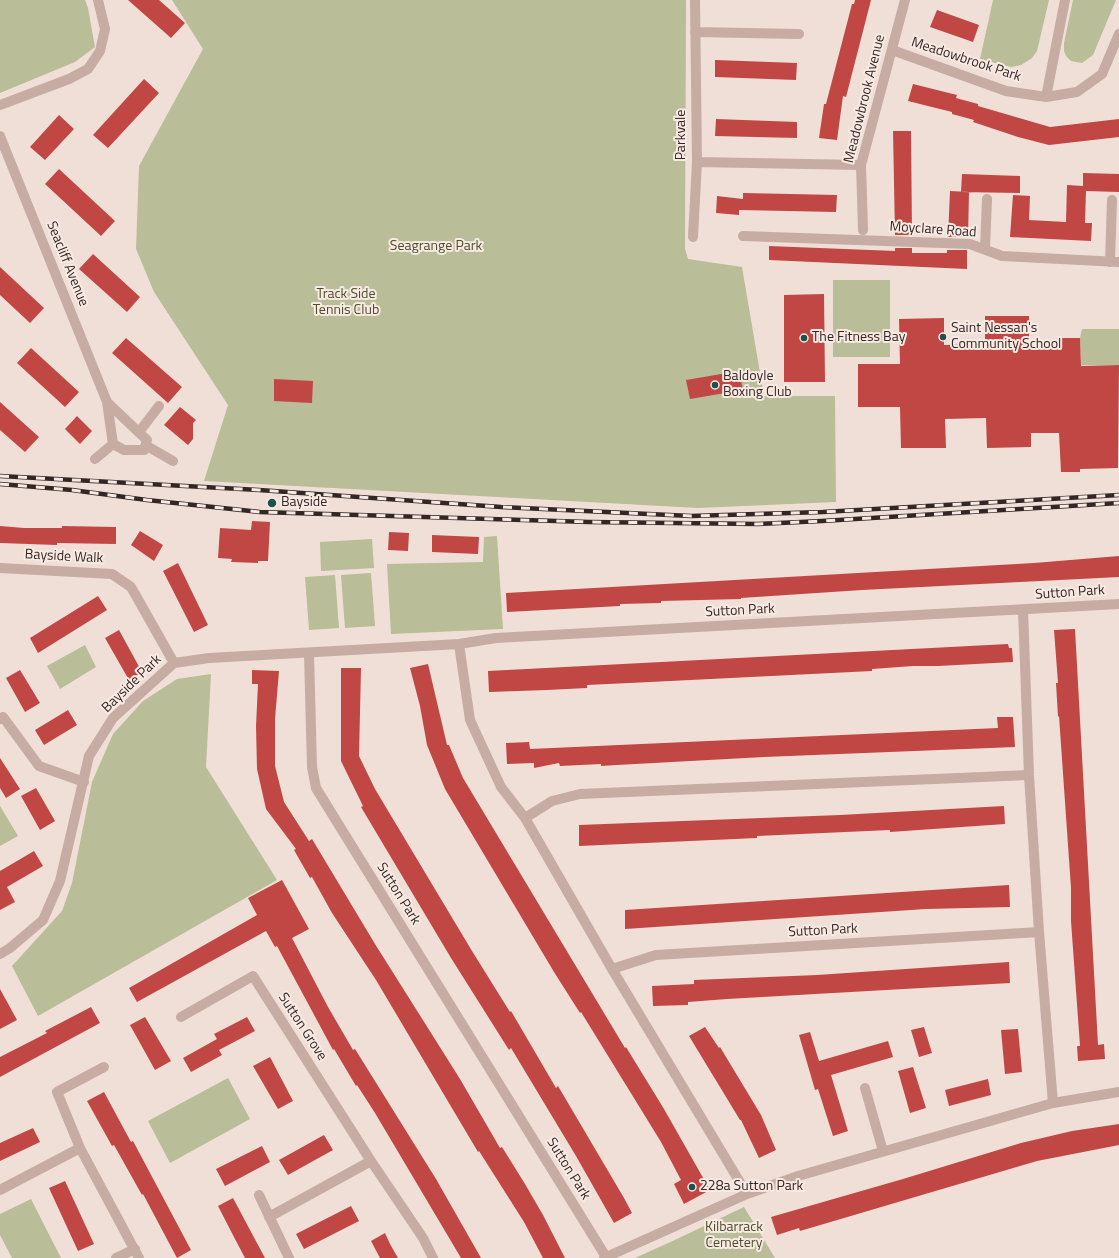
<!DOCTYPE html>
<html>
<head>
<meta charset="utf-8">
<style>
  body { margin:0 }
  canvas { display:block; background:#efdfd7 }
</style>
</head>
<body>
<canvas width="1119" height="1258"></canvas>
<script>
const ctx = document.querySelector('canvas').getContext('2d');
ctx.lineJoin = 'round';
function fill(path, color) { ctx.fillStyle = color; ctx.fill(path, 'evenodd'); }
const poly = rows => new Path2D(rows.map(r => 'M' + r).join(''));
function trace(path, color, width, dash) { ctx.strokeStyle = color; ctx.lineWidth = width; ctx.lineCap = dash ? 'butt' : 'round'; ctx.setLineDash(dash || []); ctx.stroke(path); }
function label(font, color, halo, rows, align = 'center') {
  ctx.font = font + ' "Titillium Web",sans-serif'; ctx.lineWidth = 4; ctx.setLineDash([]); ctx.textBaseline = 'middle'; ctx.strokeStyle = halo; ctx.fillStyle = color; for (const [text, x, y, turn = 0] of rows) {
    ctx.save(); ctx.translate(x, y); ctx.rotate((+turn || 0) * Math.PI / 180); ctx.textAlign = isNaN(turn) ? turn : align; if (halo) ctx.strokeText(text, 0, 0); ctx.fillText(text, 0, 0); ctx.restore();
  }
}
fill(poly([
  [0,0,85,0,88,8,95,47,75,62,0,93],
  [172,0,686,0,685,249,688,259,742,267,764,396,835,396,836,502,698,508,204,481,228,405,154,292,136,249,139,166,203,49],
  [993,0,1049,0,1037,51,1032,58,1021,65,1011,67,980,59],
  [1073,0,1116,0,1093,55,1082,63,1071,61,1066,56,1064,51,1064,43],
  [833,280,890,280,890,357,833,357],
  [1082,329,1119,329,1119,365,1081,365,1080,338],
  [497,536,503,629,391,634,387,564,483,562,484,537],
  [372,539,374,568,321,571,320,542],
  [371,573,375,626,345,628,341,575],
  [335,575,339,628,309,630,305,577],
  [85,645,96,667,60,689,47,666],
  [211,674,206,767,277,880,38,1016,12,966,62,911,72,883,92,782,113,734,143,701,177,679],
  [0,806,18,836,0,846],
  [228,1078,250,1119,170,1163,148,1121],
  [31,1199,61,1258,12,1258,0,1235,0,1214],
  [744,1207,775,1258,635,1258,677,1239]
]), '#b9bd98');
fill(poly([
  [128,0,159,0,185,23,171,38],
  [855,0,871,0,846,97,843,96,837,140,819,138,824,104,826,104,852,4,854,4],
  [937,10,979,25,973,42,930,27],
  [715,60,797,63,796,80,715,77],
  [144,79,159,93,108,148,93,135],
  [913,84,957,95,956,98,978,104,978,106,1050,127,1119,119,1119,137,1049,145,1018,137,973,122,974,120,952,114,952,112,908,101],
  [59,115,74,129,45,160,30,147],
  [716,119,797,122,797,138,715,136],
  [893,131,911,131,912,235,895,235],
  [59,169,115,221,101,236,45,184],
  [1083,173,1119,174,1119,192,1086,191,1085,223,1092,223,1091,241,1010,237,1013,195,1030,196,1029,220,1066,222,1067,185,1083,186],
  [962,174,1020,176,1020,193,961,192],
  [950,191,969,192,968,237,948,237],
  [743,193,837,195,836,212,739,210,739,215,716,213,717,196,743,199],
  [769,246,895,251,895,248,912,248,912,253,947,253,947,250,967,250,967,269,769,260],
  [93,254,140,297,127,312,79,269],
  [0,267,44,308,30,323,0,295],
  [824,294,825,382,784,382,784,295],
  [985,316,1029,316,1029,345,1057,345,1057,338,1080,338,1081,366,1119,365,1118,468,1080,469,1080,472,1061,472,1059,433,1031,433,1031,447,987,448,986,418,945,419,946,448,901,448,900,407,858,407,858,364,900,364,899,319,944,318,944,345,985,344],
  [126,338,182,387,168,403,112,353],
  [31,348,79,392,65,407,17,363],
  [739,371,743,390,690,399,686,380],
  [274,379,313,381,312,403,274,401],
  [0,402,39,437,25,452,0,430],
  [180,407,196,420,193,423,193,439,188,445,164,425],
  [77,416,92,431,80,444,65,429],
  [252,521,270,522,268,561,258,561,258,563,231,562,232,559,218,558,220,528,251,530],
  [0,526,24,528,62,528,62,526,116,527,116,544,57,543,57,545,0,543],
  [140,531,163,545,154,561,131,545],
  [389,532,409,533,408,551,388,550],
  [432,535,479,537,478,554,432,552],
  [1119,556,1119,577,862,590,741,598,741,599,661,601,661,603,620,604,620,606,507,612,506,593,1034,563],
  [178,563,208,625,194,632,163,571],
  [98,596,107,610,38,653,30,638],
  [1075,629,1098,1045,1104,1044,1105,1059,1078,1061,1077,1046,1080,1046,1071,921,1071,888,1059,716,1058,717,1056,683,1058,683,1054,630],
  [119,630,142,672,129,680,105,638],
  [1008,644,1009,648,1012,648,1013,662,938,666,913,666,872,669,872,671,650,682,587,685,587,688,547,690,489,692,488,671],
  [428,664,447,745,449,745,463,778,625,1048,626,1047,664,1109,710,1190,684,1204,674,1184,681,1180,661,1142,581,1012,580,1013,554,972,445,789,427,745,420,706,410,668],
  [341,668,361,668,359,756,375,789,472,951,510,1012,511,1011,556,1088,558,1086,624,1198,632,1213,614,1223,576,1156,511,1048,509,1050,451,958,361,807,363,806,341,761],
  [20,670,40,703,25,712,6,678],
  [252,670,279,671,275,719,275,766,284,802,309,841,312,839,375,944,460,1079,500,1148,502,1147,525,1184,543,1215,565,1258,543,1258,524,1222,479,1151,478,1152,376,980,332,913,312,877,310,878,294,850,296,849,266,809,257,769,256,726,258,684,252,684],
  [68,710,77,725,44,745,35,730],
  [997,717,1013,717,1015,747,764,757,617,765,601,766,601,764,560,766,559,763,534,768,534,763,507,764,506,743,529,742,530,749,998,728],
  [0,758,20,789,6,798,0,788],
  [36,788,55,821,40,830,21,796],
  [1004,806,1005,824,890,832,890,830,757,836,757,838,579,846,579,825,840,815],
  [34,851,43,866,7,887,15,902,0,910,0,871],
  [282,880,309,929,292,938,328,1007,353,1050,355,1049,436,1179,481,1258,461,1258,375,1113,357,1085,356,1086,334,1049,333,1050,277,946,275,947,266,931,137,1002,129,988,257,915,248,898],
  [1009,885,1010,907,926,909,625,929,625,910],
  [1009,962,1010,983,727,999,688,1002,688,1005,653,1006,652,986,694,984,694,980,817,975],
  [0,989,17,1020,0,1029],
  [91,1007,100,1023,0,1077,0,1057,47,1033,45,1031],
  [145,1017,171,1061,155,1070,130,1025],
  [247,1017,255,1031,219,1050,222,1055,191,1072,183,1058,217,1039,214,1034],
  [705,1027,719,1048,720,1047,761,1115,776,1150,759,1158,741,1120,740,1120,689,1036],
  [924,1027,932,1053,919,1057,911,1030],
  [1018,1029,1022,1072,1005,1074,1001,1030],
  [810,1032,819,1061,888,1041,893,1057,831,1075,848,1131,833,1136,818,1089,815,1090,799,1035],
  [270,1057,293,1101,278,1109,253,1066],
  [913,1067,926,1108,910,1113,898,1071],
  [988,1079,991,1095,949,1106,945,1090],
  [104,1092,131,1142,133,1141,191,1250,177,1258,143,1194,142,1195,114,1145,112,1146,87,1101],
  [1119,1124,1119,1145,1037,1161,800,1231,799,1228,777,1235,771,1217,903,1179,1021,1143,1072,1131],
  [33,1128,40,1142,0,1161,0,1143],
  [324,1135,333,1150,288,1175,279,1160],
  [262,1146,270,1162,225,1186,216,1169],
  [65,1181,94,1244,78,1251,49,1188],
  [233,1198,250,1230,265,1258,245,1258,235,1239,218,1206],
  [351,1206,359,1221,304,1249,296,1234],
  [385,1233,390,1244,398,1258,380,1258,371,1241]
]), '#c14744');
trace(poly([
  [695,32,799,34],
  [892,50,1006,91,1046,97,1077,92,1102,74,1119,34],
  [1046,97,1065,0],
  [0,105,69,79,88,69,100,51,105,29,98,0],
  [0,136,107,402],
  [697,162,861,165],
  [863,230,861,165,905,0],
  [743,236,970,244,1002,256,1119,262],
  [693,237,697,162,695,0],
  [985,248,987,199],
  [1110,262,1112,200],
  [107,402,147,440,144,450,124,450,113,444,107,402],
  [139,432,159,406],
  [147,446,173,461],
  [95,459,113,444],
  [0,568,112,574,131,587,174,663],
  [1023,610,1029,775,1039,932,1053,1103],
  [459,644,470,720,501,787,525,818,612,969,747,1194],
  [309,653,312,767,316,788,606,1257],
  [0,719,3,717,39,766,84,782],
  [525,818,552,801,580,794,1029,775],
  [0,954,10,948,43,920,60,881,89,756,113,718,174,663,209,658,459,644,496,638,1119,604],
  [612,969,656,955,1039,932],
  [181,1017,253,976,371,1161,423,1238,433,1258],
  [104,1067,57,1092,80,1148,139,1258],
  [865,1088,883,1151],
  [0,1190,80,1148],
  [259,1195,289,1258],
  [269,1217,371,1161],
  [116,1258,135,1249],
  [604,1258,747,1194,798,1176,1053,1103,1119,1092]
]), '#c7aca4', 10);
const rail = poly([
  [0,476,259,490,501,507,691,516,823,512,1119,495],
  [0,484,72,490,147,500,260,512,589,522,758,524,822,521,1119,503]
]);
trace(rail, '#322725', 4.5);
trace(rail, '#f8eae3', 3, [9]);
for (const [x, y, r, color] of [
  [943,337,4,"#1d524a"],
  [804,338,4,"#1d524a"],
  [715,385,4,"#1d524a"],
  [272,503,5,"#1d524a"],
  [692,1187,4,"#1d524a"]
]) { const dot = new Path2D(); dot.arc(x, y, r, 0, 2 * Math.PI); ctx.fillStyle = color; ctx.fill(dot); trace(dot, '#f8eae3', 1.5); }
label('14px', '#322725', '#f8eae3', [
  ["Meadowbrook Park",966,60,18],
  ["Meadowbrook Avenue",865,99,-76],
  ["Parkvale",682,135,-90],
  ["Moyclare Road",933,230,4],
  ["Seacliff Avenue",67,264,68],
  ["Bayside Walk",64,557,3],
  ["Sutton Park",1070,593,-4],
  ["Sutton Park",740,611,-3],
  ["Bayside Park",132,684,-44],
  ["Sutton Park",398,894,58],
  ["Sutton Park",823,931,-3],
  ["Sutton Grove",302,1027,57],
  ["Sutton Park",568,1169,58]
]);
label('14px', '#4a4f2a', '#f8eae3', [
  ["Seagrange Park",436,247],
  ["Track Side",346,295],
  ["Tennis Club",346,311],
  ["Kilbarrack",734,1228],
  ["Cemetery",734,1244]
]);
label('14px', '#322725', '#f8eae3', [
  ["Saint Nessan's",951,329],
  ["Community School",951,345],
  ["The Fitness Bay",812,338],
  ["Baldoyle",723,377],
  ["Boxing Club",723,393],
  ["Bayside",281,503],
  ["228a Sutton Park",700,1187]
], 'left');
</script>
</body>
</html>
